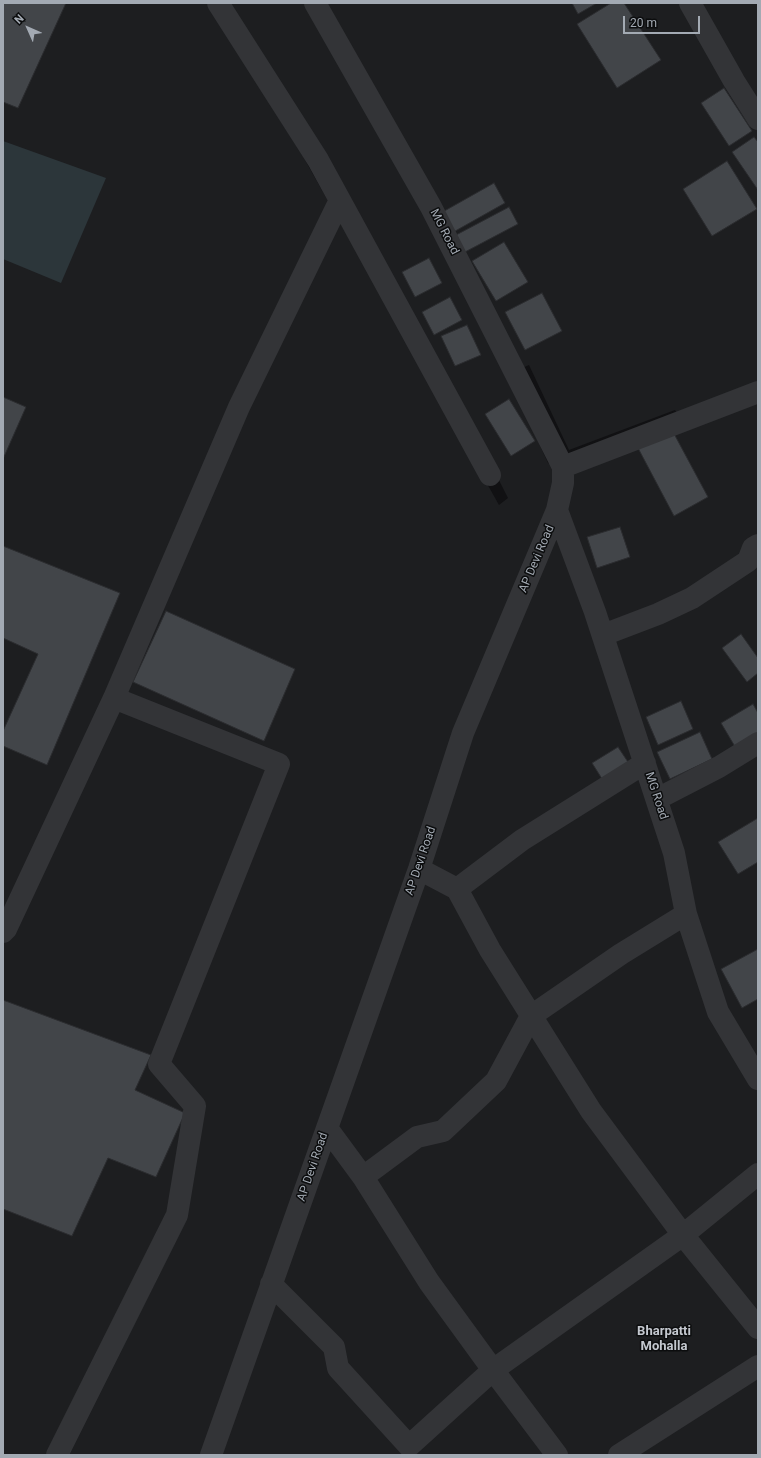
<!DOCTYPE html>
<html>
<head>
<meta charset="utf-8">
<style>
  body { margin:0 }
  #map { position:relative; width:761px; height:1458px; overflow:hidden; background:#111113; font-family:Roboto,sans-serif }
  canvas { display:block }
  .frame { position:absolute; inset:0; border:4px solid #a3aab3; pointer-events:none }
  .north { position:absolute; left:8px; top:8px; width:40px; height:40px; -webkit-text-stroke:3px #0c0d0e; paint-order:stroke; rotate:315deg; font-size:11px; font-weight:700; line-height:16px; text-align:center; color:#a3aab3 }
  .north::after { content:''; display:block; margin:auto; width:14px; height:18px; background:#a3aab3; clip-path:polygon(50% 0,100% 100%,50% 72%,0 100%) }
  .scale { position:absolute; left:623px; top:16px; width:77px; height:18px; box-sizing:border-box; border:2px solid #a3aab3; border-top:0; padding-left:5px; font-size:12px; line-height:14px; white-space:nowrap; color:#a3aab3; -webkit-text-stroke:3px #0c0d0e; paint-order:stroke }
</style>
</head>
<body>
<div id="map">
<canvas width="761" height="1458"></canvas>
<div class="frame"></div>
<div class="north">N</div>
<div class="scale">20 m</div>
</div>
<script>
const ctx = document.querySelector('canvas').getContext('2d');
ctx.lineJoin = 'round';
function fill(path, color) { ctx.fillStyle = color; ctx.fill(path, 'evenodd'); }
const poly = rows => new Path2D(rows.map(r => 'M' + r).join(''));
function trace(path, color, width, dash) { ctx.strokeStyle = color; ctx.lineWidth = width; ctx.lineCap = dash ? 'butt' : 'round'; ctx.setLineDash(dash || []); ctx.stroke(path); }
function label(font, color, halo, rows, align = 'center') {
  ctx.font = font + ' Roboto,sans-serif'; ctx.lineWidth = 3; ctx.setLineDash([]); ctx.textBaseline = 'middle'; ctx.strokeStyle = halo; ctx.fillStyle = color; for (const [text, x, y, turn = 0] of rows) {
    ctx.save(); ctx.translate(x, y); ctx.rotate((+turn || 0) * Math.PI / 180); ctx.textAlign = isNaN(turn) ? turn : align; if (halo) ctx.strokeText(text, 0, 0); ctx.fillText(text, 0, 0); ctx.restore();
  }
}
fill(poly([
  [3,3,207,3,305,160,499,505,508,498,435,354,226,3,758,3,758,1455,3,1455],
  [529,365,569,450,675,410,683,424,569,473,548,463,507,375]
]), '#1d1e20');
fill(poly([
  [3,141,106,178,61,283,3,259]
]), '#2c363a');
const building = poly([
  [3,3,66,3,18,108,3,102,3,3],
  [572,3,597,3,578,14,572,3],
  [611,3,624,3,661,60,617,88,577,24,611,3],
  [724,88,752,131,729,146,701,103,724,88],
  [754,137,758,142,758,190,732,152,754,137],
  [727,161,757,209,712,236,683,189,727,161],
  [494,183,505,203,450,234,439,214,494,183],
  [509,207,518,224,465,252,456,235,509,207],
  [504,242,528,282,496,301,472,261,504,242],
  [429,258,442,283,415,297,402,272,429,258],
  [542,293,562,331,525,350,505,312,542,293],
  [450,297,462,320,434,335,422,312,450,297],
  [467,325,481,355,455,366,441,336,467,325],
  [3,397,26,407,3,459,3,397],
  [509,399,535,441,511,456,485,414,509,399],
  [672,430,708,497,674,516,638,448,672,430],
  [620,527,630,557,597,568,587,537,620,527],
  [3,546,120,593,47,765,3,746,3,731,38,654,3,638,3,546],
  [166,611,295,669,264,741,133,682,166,611],
  [741,634,758,658,758,673,747,682,722,648,741,634],
  [681,701,693,729,658,745,646,717,681,701],
  [753,704,758,713,758,737,737,750,721,723,753,704],
  [700,732,712,759,670,779,657,752,700,732],
  [618,747,630,765,604,782,592,763,618,747],
  [758,818,758,862,738,874,718,842,758,818],
  [758,949,758,999,742,1008,721,969,758,949],
  [3,1000,151,1055,135,1090,185,1113,156,1177,108,1158,72,1236,3,1209,3,1000]
]);
fill(building, '#424549');
trace(building, '#2b2c2f', 1);
trace(poly([
  [218,3,318,160,490,475],
  [690,3,734,81,758,119],
  [563,467,758,392],
  [557,510,595,612,674,853,686,914,718,1012,758,1079],
  [603,635,658,614,692,598,748,561,753,548,758,545],
  [657,799,719,767,758,743],
  [419,869,457,889,490,950,591,1111,683,1235,758,1328],
  [457,889,522,840,645,763],
  [3,932,6,929,114,698],
  [327,1128,363,1177,429,1282,493,1370,557,1455],
  [363,1177,417,1137,443,1131,496,1081,531,1016,621,954,686,914],
  [271,1284,334,1347,338,1368,409,1446,493,1370,683,1235,758,1174],
  [57,1455,177,1215,195,1106,159,1064,279,764,114,698,239,407,339,202],
  [211,1455,419,869,463,733,557,510,563,483,563,467,431,207,315,3],
  [619,1455,758,1366]
]), '#333437', 22);
label('12px', '#a3aab3', '#0c0d0e', [
  ["MG Road",444,232,63],
  ["AP Devi Road",537,559,-67],
  ["MG Road",656,796,72],
  ["AP Devi Road",421,861,-71],
  ["AP Devi Road",313,1167,-71]
]);
label('bold 13px', '#c4c8cf', '#0c0d0e', [
  ["Bharpatti",664,1332],
  ["Mohalla",664,1347]
]);
</script>
</body>
</html>
